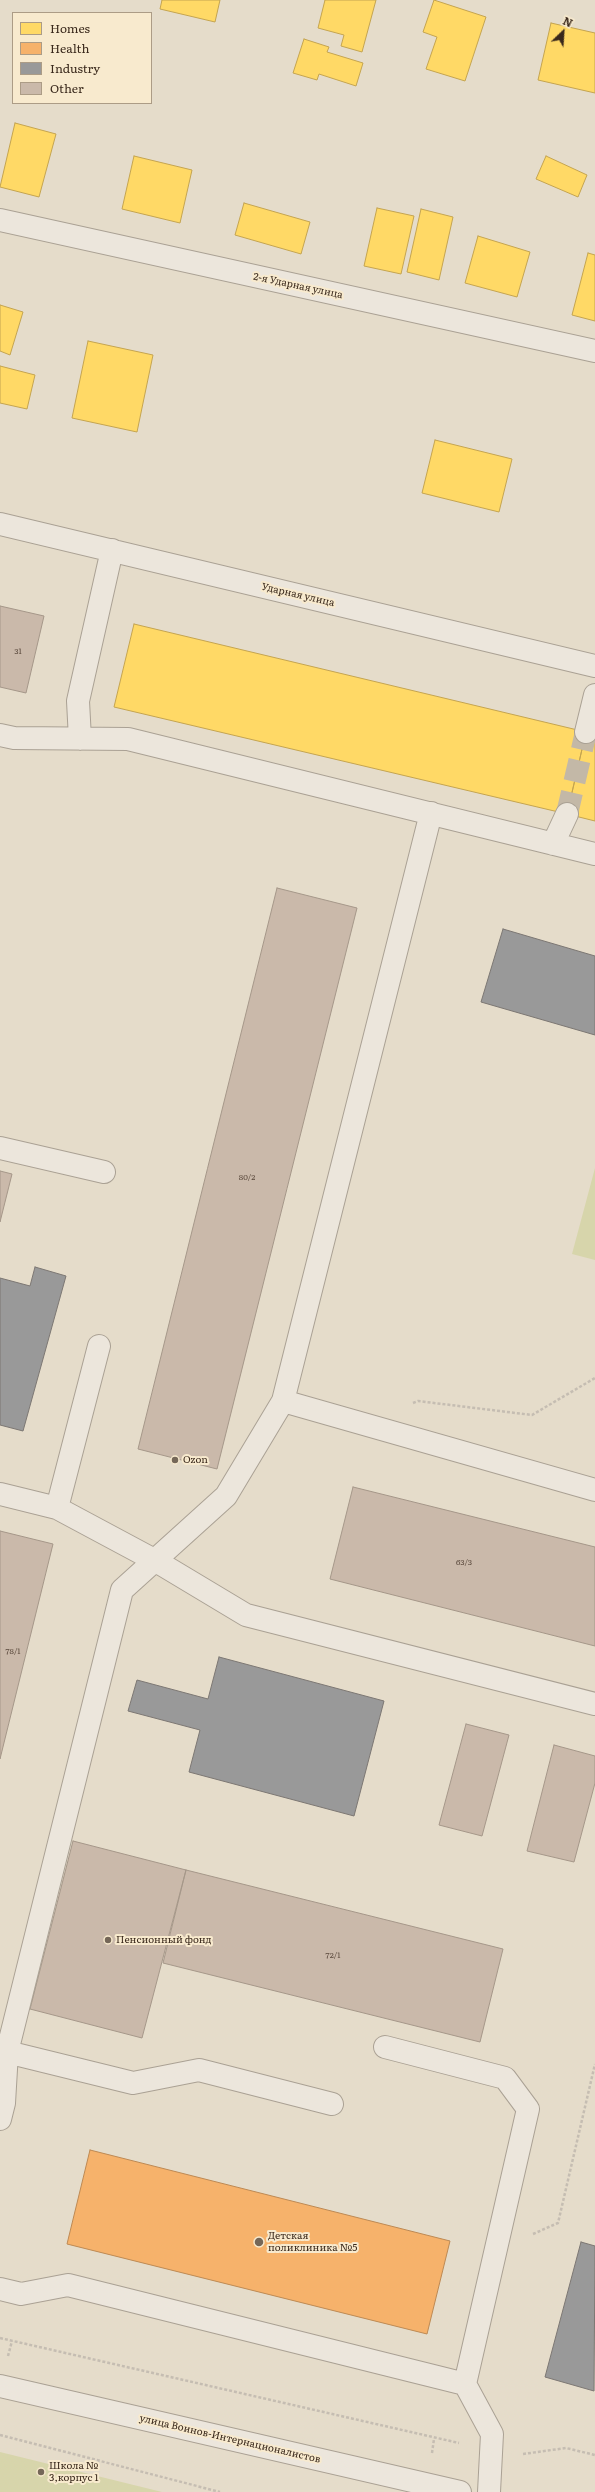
<!DOCTYPE html>
<html>
<head>
<meta charset="utf-8">
<style>
  body { margin:0 }
  #map { position:relative; width:595px; height:2492px; overflow:hidden; background:#e5dcca; font-family:Literata,serif }
  canvas { display:block }
  .legend { position:absolute; left:12px; top:12px; width:140px; height:92px; box-sizing:border-box; background:#f8eace; border:1px solid #ac9c86; margin:0; padding:5px 7px; list-style:none; font-size:12px; color:#39281b }
  .legend li { display:flex; align-items:center; gap:8px; height:20px }
  .legend b { width:20px; border:1px solid #ac9c86 }
  .north { position:absolute; left:543px; top:12px; width:40px; height:40px; -webkit-text-stroke:3px #f8eace; paint-order:stroke; rotate:25deg; font-size:11px; font-weight:700; line-height:16px; text-align:center; color:#39281b }
  .north::after { content:''; display:block; margin:auto; width:14px; height:18px; background:#39281b; clip-path:polygon(50% 0,100% 100%,50% 72%,0 100%) }
</style>
</head>
<body>
<div id="map">
<canvas width="595" height="2492"></canvas>
<ul class="legend">
<li><b style="height:11px;background:#ffd966"></b>Homes</li>
<li><b style="height:11px;background:#f6b26b"></b>Health</li>
<li><b style="height:11px;background:#999"></b>Industry</li>
<li><b style="height:11px;background:#cab9aa"></b>Other</li>
</ul>
<div class="north">N</div>
</div>
<script>
const ctx = document.querySelector('canvas').getContext('2d');
ctx.lineJoin = 'round';
function fill(path, color) { ctx.fillStyle = color; ctx.fill(path, 'evenodd'); }
const poly = rows => new Path2D(rows.map(r => 'M' + r).join(''));
function trace(path, color, width, dash) { ctx.strokeStyle = color; ctx.lineWidth = width; ctx.lineCap = dash ? 'butt' : 'round'; ctx.setLineDash(dash || []); ctx.stroke(path); }
function label(font, color, halo, rows, align = 'center') {
  ctx.font = font + ' Literata,serif'; ctx.lineWidth = 4; ctx.setLineDash([]); ctx.textBaseline = 'middle'; ctx.strokeStyle = halo; ctx.fillStyle = color; for (const [text, x, y, turn = 0] of rows) {
    ctx.save(); ctx.translate(x, y); ctx.rotate((+turn || 0) * Math.PI / 180); ctx.textAlign = isNaN(turn) ? turn : align; if (halo) ctx.strokeText(text, 0, 0); ctx.fillText(text, 0, 0); ctx.restore();
  }
}
fill(poly([
  [595,1168,595,1260,572,1254],
  [0,2452,162,2492,0,2492]
]), '#d7d5ab');
const homes = poly([
  [162,0,220,0,215,22,160,9,162,0],
  [325,0,376,0,362,52,341,46,344,35,318,28,325,0],
  [434,0,486,17,465,81,426,69,437,37,423,32,434,0],
  [551,23,595,33,595,93,538,80,551,23],
  [304,39,329,47,327,52,363,63,356,86,319,74,317,80,293,73,304,39],
  [15,123,56,134,39,197,0,187,15,123],
  [134,156,192,170,180,223,122,209,134,156],
  [546,156,587,175,578,197,536,179,546,156],
  [244,203,310,222,301,254,235,235,244,203],
  [377,208,414,216,401,274,364,266,377,208],
  [421,209,453,217,439,280,407,272,421,209],
  [478,236,530,252,517,297,465,283,478,236],
  [588,253,595,255,595,321,572,315,588,253],
  [0,305,23,312,10,355,0,351,0,305],
  [88,341,153,355,137,432,72,418,88,341],
  [0,366,35,375,27,409,0,403,0,366],
  [435,440,512,459,499,512,422,493,435,440],
  [134,624,586,732,567,814,114,707,134,624],
  [586,732,595,734,595,821,567,814,586,732]
]);
fill(homes, '#ffd966');
trace(homes, '#c4a450', 1);
const health = poly([
  [90,2150,450,2241,427,2334,67,2244,90,2150]
]);
fill(health, '#f6b26b');
trace(health, '#bd8953', 1);
const industry = poly([
  [503,929,595,956,595,1035,481,1002,503,929],
  [35,1267,66,1276,23,1431,0,1425,0,1278,30,1286,35,1267],
  [219,1657,384,1701,354,1816,189,1772,200,1730,128,1711,137,1680,208,1699,219,1657],
  [581,2242,595,2246,594,2391,545,2377,581,2242]
]);
fill(industry, '#999');
trace(industry, '#7c7773', 1);
const building = poly([
  [0,606,44,616,26,693,0,687,0,606],
  [277,888,357,908,217,1469,138,1449,277,888],
  [0,1171,12,1174,0,1222,0,1171],
  [353,1487,595,1547,595,1646,330,1579,353,1487],
  [0,1531,53,1544,0,1759,0,1531],
  [466,1724,509,1735,482,1836,439,1825,466,1724],
  [554,1745,595,1756,595,1783,574,1862,527,1851,554,1745],
  [73,1841,186,1870,142,2038,30,2009,73,1841],
  [186,1870,503,1949,480,2042,163,1963,186,1870]
]);
fill(building, '#cab9aa');
trace(building, '#a59789', 1);
trace(poly([
  [567,814,586,732]
]), '#c3b8a7', 22, [22, 11]);
const minor = poly([
  [0,220,595,351],
  [0,524,595,666],
  [586,732,595,695],
  [0,735,14,738,128,739,595,854],
  [80,739,78,701,112,550],
  [553,844,567,814],
  [0,1148,104,1172],
  [283,1401,595,1490],
  [0,1494,57,1508,156,1561,246,1615,595,1704],
  [57,1508,99,1346],
  [385,2047,505,2078,528,2109,465,2384,492,2434,489,2492],
  [7,2052,133,2083,199,2070,332,2104],
  [0,2119,4,2103,7,2052,122,1590,226,1496,283,1401,431,813],
  [0,2289,21,2294,68,2285,465,2384],
  [0,2386,460,2492]
]);
trace(minor, '#aaa194', 24);
trace(poly([
  [413,1403,418,1401,532,1415,595,1378],
  [533,2234,558,2223,595,2064],
  [0,2338,459,2443],
  [8,2356,12,2341],
  [0,2435,220,2492],
  [432,2453,434,2439],
  [523,2454,566,2448,595,2455]
]), '#c5bdb2', 2.5, [3, 2]);
trace(minor, '#ece6dc', 22);
for (const [x, y, r, color] of [
  [175,1460,4,"#756758"],
  [108,1940,4,"#756758"],
  [259,2242,5,"#756758"],
  [41,2472,4,"#756758"]
]) { const dot = new Path2D(); dot.arc(x, y, r, 0, 2 * Math.PI); ctx.fillStyle = color; ctx.fill(dot); trace(dot, '#f8eace', 1.5); }
label('8px', '#5d4c3f', null, [
  ["31",18,652],
  ["80/2",247,1178],
  ["63/3",464,1563],
  ["78/1",13,1652],
  ["72/1",333,1956]
]);
label('10px', '#39281b', '#f8eace', [
  ["2-я Ударная улица",298,286,12],
  ["Ударная улица",298,595,13],
  ["улица Воинов-Интернационалистов",230,2439,13]
]);
label('10px', '#39281b', '#f8eace', [
  ["Ozon",183,1460],
  ["Пенсионный фонд",116,1940],
  ["Детская",268,2236],
  ["поликлиника №5",268,2248],
  ["Школа №",49,2466],
  ["3,корпус 1",49,2478]
], 'left');
</script>
</body>
</html>
